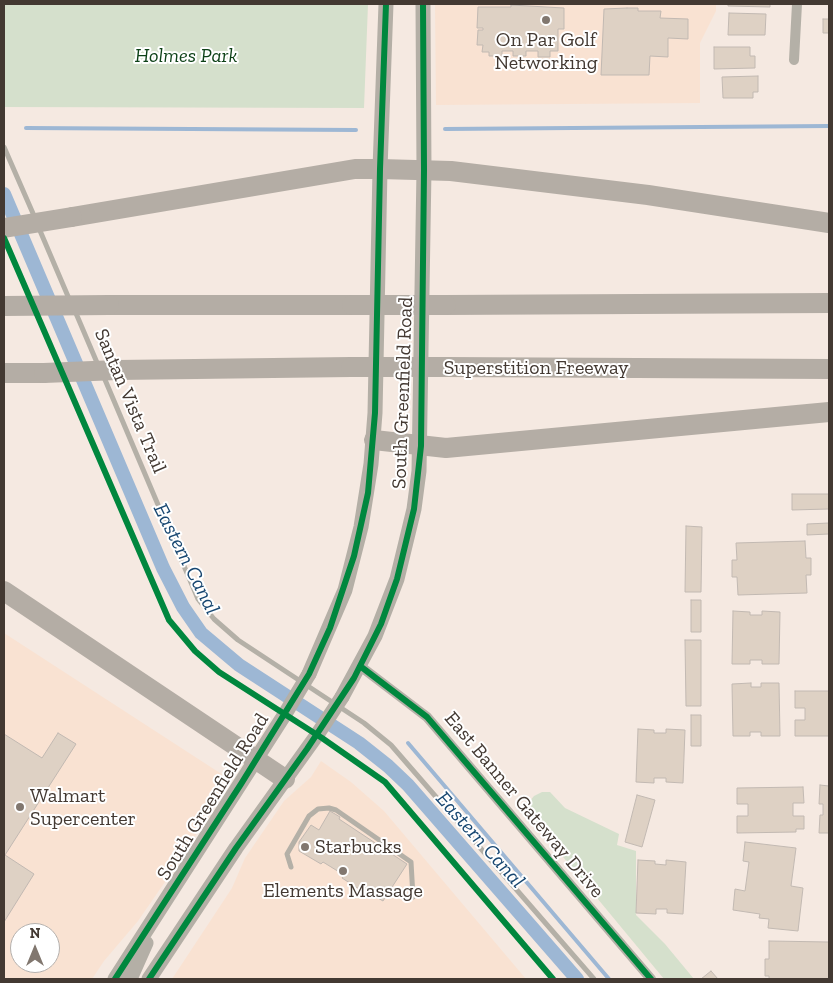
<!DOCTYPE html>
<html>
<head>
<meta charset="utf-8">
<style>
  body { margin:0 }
  #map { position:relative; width:833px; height:983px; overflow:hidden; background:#f5e9e1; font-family:"Zilla Slab",serif }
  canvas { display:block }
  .frame { position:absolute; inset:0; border:5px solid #433932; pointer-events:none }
  .north { position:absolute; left:10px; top:923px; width:50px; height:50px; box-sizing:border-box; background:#fff; border:1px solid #b4b0ad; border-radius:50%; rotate:0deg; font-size:14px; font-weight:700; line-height:20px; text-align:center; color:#433932 }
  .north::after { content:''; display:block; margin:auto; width:18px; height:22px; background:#81776f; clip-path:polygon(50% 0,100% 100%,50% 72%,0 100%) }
</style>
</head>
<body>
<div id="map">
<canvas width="833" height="983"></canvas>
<div class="frame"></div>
<div class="north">N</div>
</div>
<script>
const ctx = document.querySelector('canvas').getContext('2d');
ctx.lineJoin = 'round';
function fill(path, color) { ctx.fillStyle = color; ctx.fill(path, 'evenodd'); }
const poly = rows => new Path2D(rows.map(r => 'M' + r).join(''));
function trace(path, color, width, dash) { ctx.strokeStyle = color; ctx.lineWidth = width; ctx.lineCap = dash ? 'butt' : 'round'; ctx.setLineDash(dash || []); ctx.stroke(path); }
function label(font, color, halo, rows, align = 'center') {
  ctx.font = font + ' "Zilla Slab",serif'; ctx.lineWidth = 4; ctx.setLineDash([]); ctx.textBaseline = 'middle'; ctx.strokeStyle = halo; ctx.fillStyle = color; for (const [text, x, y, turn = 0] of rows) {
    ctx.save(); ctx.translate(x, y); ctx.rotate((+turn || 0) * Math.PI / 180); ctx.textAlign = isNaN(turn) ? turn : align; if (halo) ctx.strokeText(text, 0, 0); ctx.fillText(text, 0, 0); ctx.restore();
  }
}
fill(poly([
  [435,4,716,4,716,11,700,43,700,103,436,105],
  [4,633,223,775,224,785,221,791,187,850,138,921,104,961,92,979,4,979],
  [20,933,50,933,50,963,20,963],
  [321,761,351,782,384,811,526,979,172,979,232,888,245,858,284,801,311,777]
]), '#f9e2d2');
fill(poly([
  [4,4,368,4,364,108,4,107],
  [542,792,550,792,565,808,619,834,617,845,636,851,636,915,665,944,694,979,664,979,535,823,528,809,529,802,534,796]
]), '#d5e0cc');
trace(poly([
  [26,128,356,130],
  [445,129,829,126],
  [408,743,609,979]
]), '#9db7d4', 4);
trace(poly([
  [4,194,163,568,183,607,201,633,239,665,359,743,388,766,408,785,577,979]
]), '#9db7d4', 14);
const building = poly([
  [728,4,770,4,770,7,728,6,728,4],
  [511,5,564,8,564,29,558,29,558,51,550,51,550,57,538,57,538,51,526,51,526,56,513,56,513,51,502,51,502,56,489,56,489,52,482,52,483,45,477,45,478,30,483,30,483,28,477,28,478,7,511,7,511,5],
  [627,8,638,8,638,11,661,11,660,18,688,19,688,39,668,38,668,57,650,56,649,75,601,75,604,9,627,8],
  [729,13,766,14,765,35,728,35,729,13],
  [823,19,829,19,829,33,823,33,823,19],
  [714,47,750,47,750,56,755,56,755,68,714,69,714,47],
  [758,76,758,92,753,92,753,98,723,98,722,77,758,76],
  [792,494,829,494,829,509,792,510,792,494],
  [829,523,829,534,807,535,807,524,829,523],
  [686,526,702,527,701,592,685,592,686,526],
  [805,541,806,558,811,558,811,575,806,575,807,593,738,595,737,577,732,577,732,560,737,560,736,543,805,541],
  [691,600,701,600,701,632,691,632,691,600],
  [733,611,750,612,750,615,762,615,762,611,780,612,779,664,762,664,762,660,750,660,750,664,732,664,733,611],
  [685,640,701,640,701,706,686,706,685,640],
  [751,683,751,687,761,687,761,683,779,683,780,736,761,736,761,732,750,732,750,736,733,736,732,684,751,683],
  [795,691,829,691,829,736,795,736,795,720,805,720,805,708,795,708,795,691],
  [691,715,701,715,701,746,691,746,691,715],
  [638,729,654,730,654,733,666,733,666,729,685,730,683,783,666,782,666,778,654,778,654,783,636,782,638,729],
  [58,733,76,744,5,855,34,874,4,922,4,734,42,758,58,733],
  [820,785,829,786,829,833,819,833,820,815,823,815,823,804,819,804,820,785],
  [803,787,804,803,793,803,793,816,804,816,804,829,796,829,796,832,737,833,737,816,748,816,748,804,737,804,737,788,803,787],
  [637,795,655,800,642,847,625,842,637,795],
  [330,811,340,817,339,819,407,864,383,901,371,894,370,896,342,878,344,875,323,862,321,864,299,851,299,842,311,825,319,830,330,811],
  [745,842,796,848,791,886,803,888,798,931,768,928,769,919,759,918,760,914,733,910,735,889,745,891,749,862,743,861,745,842],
  [638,860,655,861,655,864,666,865,666,860,686,862,683,914,667,913,667,909,656,909,656,914,636,913,638,860],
  [769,941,829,942,829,979,769,979,769,976,765,976,765,959,769,959,769,941],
  [711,971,718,979,701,979,711,971]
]);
fill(building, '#ded1c4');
trace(building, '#c2b9b2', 1);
trace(poly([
  [4,147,35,218],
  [38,226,70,301],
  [75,311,98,365],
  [103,375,198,599,214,619,238,640,364,723,391,745,594,979],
  [291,867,287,854,309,816,318,809,329,808,336,810,411,862,413,897]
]), '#b4b0a7', 5);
trace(poly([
  [794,60,797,4],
  [360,666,427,717,651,979]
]), '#b4b0a7', 10);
trace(poly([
  [309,674,345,590,361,527,371,464,375,413,380,169,386,4],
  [342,697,375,636,397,579,414,509,419,471,424,170,423,4],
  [115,979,285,714],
  [130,979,146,943],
  [149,979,236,848,317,735]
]), '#b4afa6', 15);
trace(poly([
  [72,217,355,169,380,169,451,171,648,195,829,223],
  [109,305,352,305],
  [446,305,829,303],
  [445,367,829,369],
  [117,370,351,367],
  [4,373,44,373],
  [374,440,446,448,829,412],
  [4,591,285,779]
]), '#b4ada5', 20);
trace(poly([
  [285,714,309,674],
  [317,735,342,697]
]), '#b4afa6', 15);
trace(poly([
  [4,228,72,217],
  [352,305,446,305],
  [4,306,109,305],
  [351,367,445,367],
  [44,373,117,370]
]), '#b4ada5', 20);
trace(poly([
  [4,238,169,620,195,651,219,672,322,738,385,782,553,979],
  [360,666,427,717,651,979],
  [115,979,241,784,309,674,330,628,354,556,368,493,375,413,380,169,386,4],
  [149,979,236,848,307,749,354,678,381,624,397,579,414,509,421,446,424,170,423,4]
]), '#00873e', 6);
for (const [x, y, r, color] of [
  [546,20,5,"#81776f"],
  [20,807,5,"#81776f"],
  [305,847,5,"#81776f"],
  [343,871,5,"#81776f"]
]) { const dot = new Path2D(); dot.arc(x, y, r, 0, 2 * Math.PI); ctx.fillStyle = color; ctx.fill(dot); trace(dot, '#fff', 2); }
label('20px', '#433932', '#fff', [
  ["On Par Golf",546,40],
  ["Networking",546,63],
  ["Walmart",30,796,"left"],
  ["Supercenter",30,819,"left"],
  ["Starbucks",315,847,"left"],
  ["Elements Massage",343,891]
]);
label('italic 20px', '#0d4117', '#fff', [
  ["Holmes Park",186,56]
]);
label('20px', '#433932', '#fff', [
  ["Superstition Freeway",536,368],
  ["South Greenfield Road",403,393,-88],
  ["Santan Vista Trail",130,401,67],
  ["South Greenfield Road",213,797,-58],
  ["East Banner Gateway Drive",524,805,50]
]);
label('italic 21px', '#184771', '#fff', [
  ["Eastern Canal",186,559,63],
  ["Eastern Canal",480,840,48]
]);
</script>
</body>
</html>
